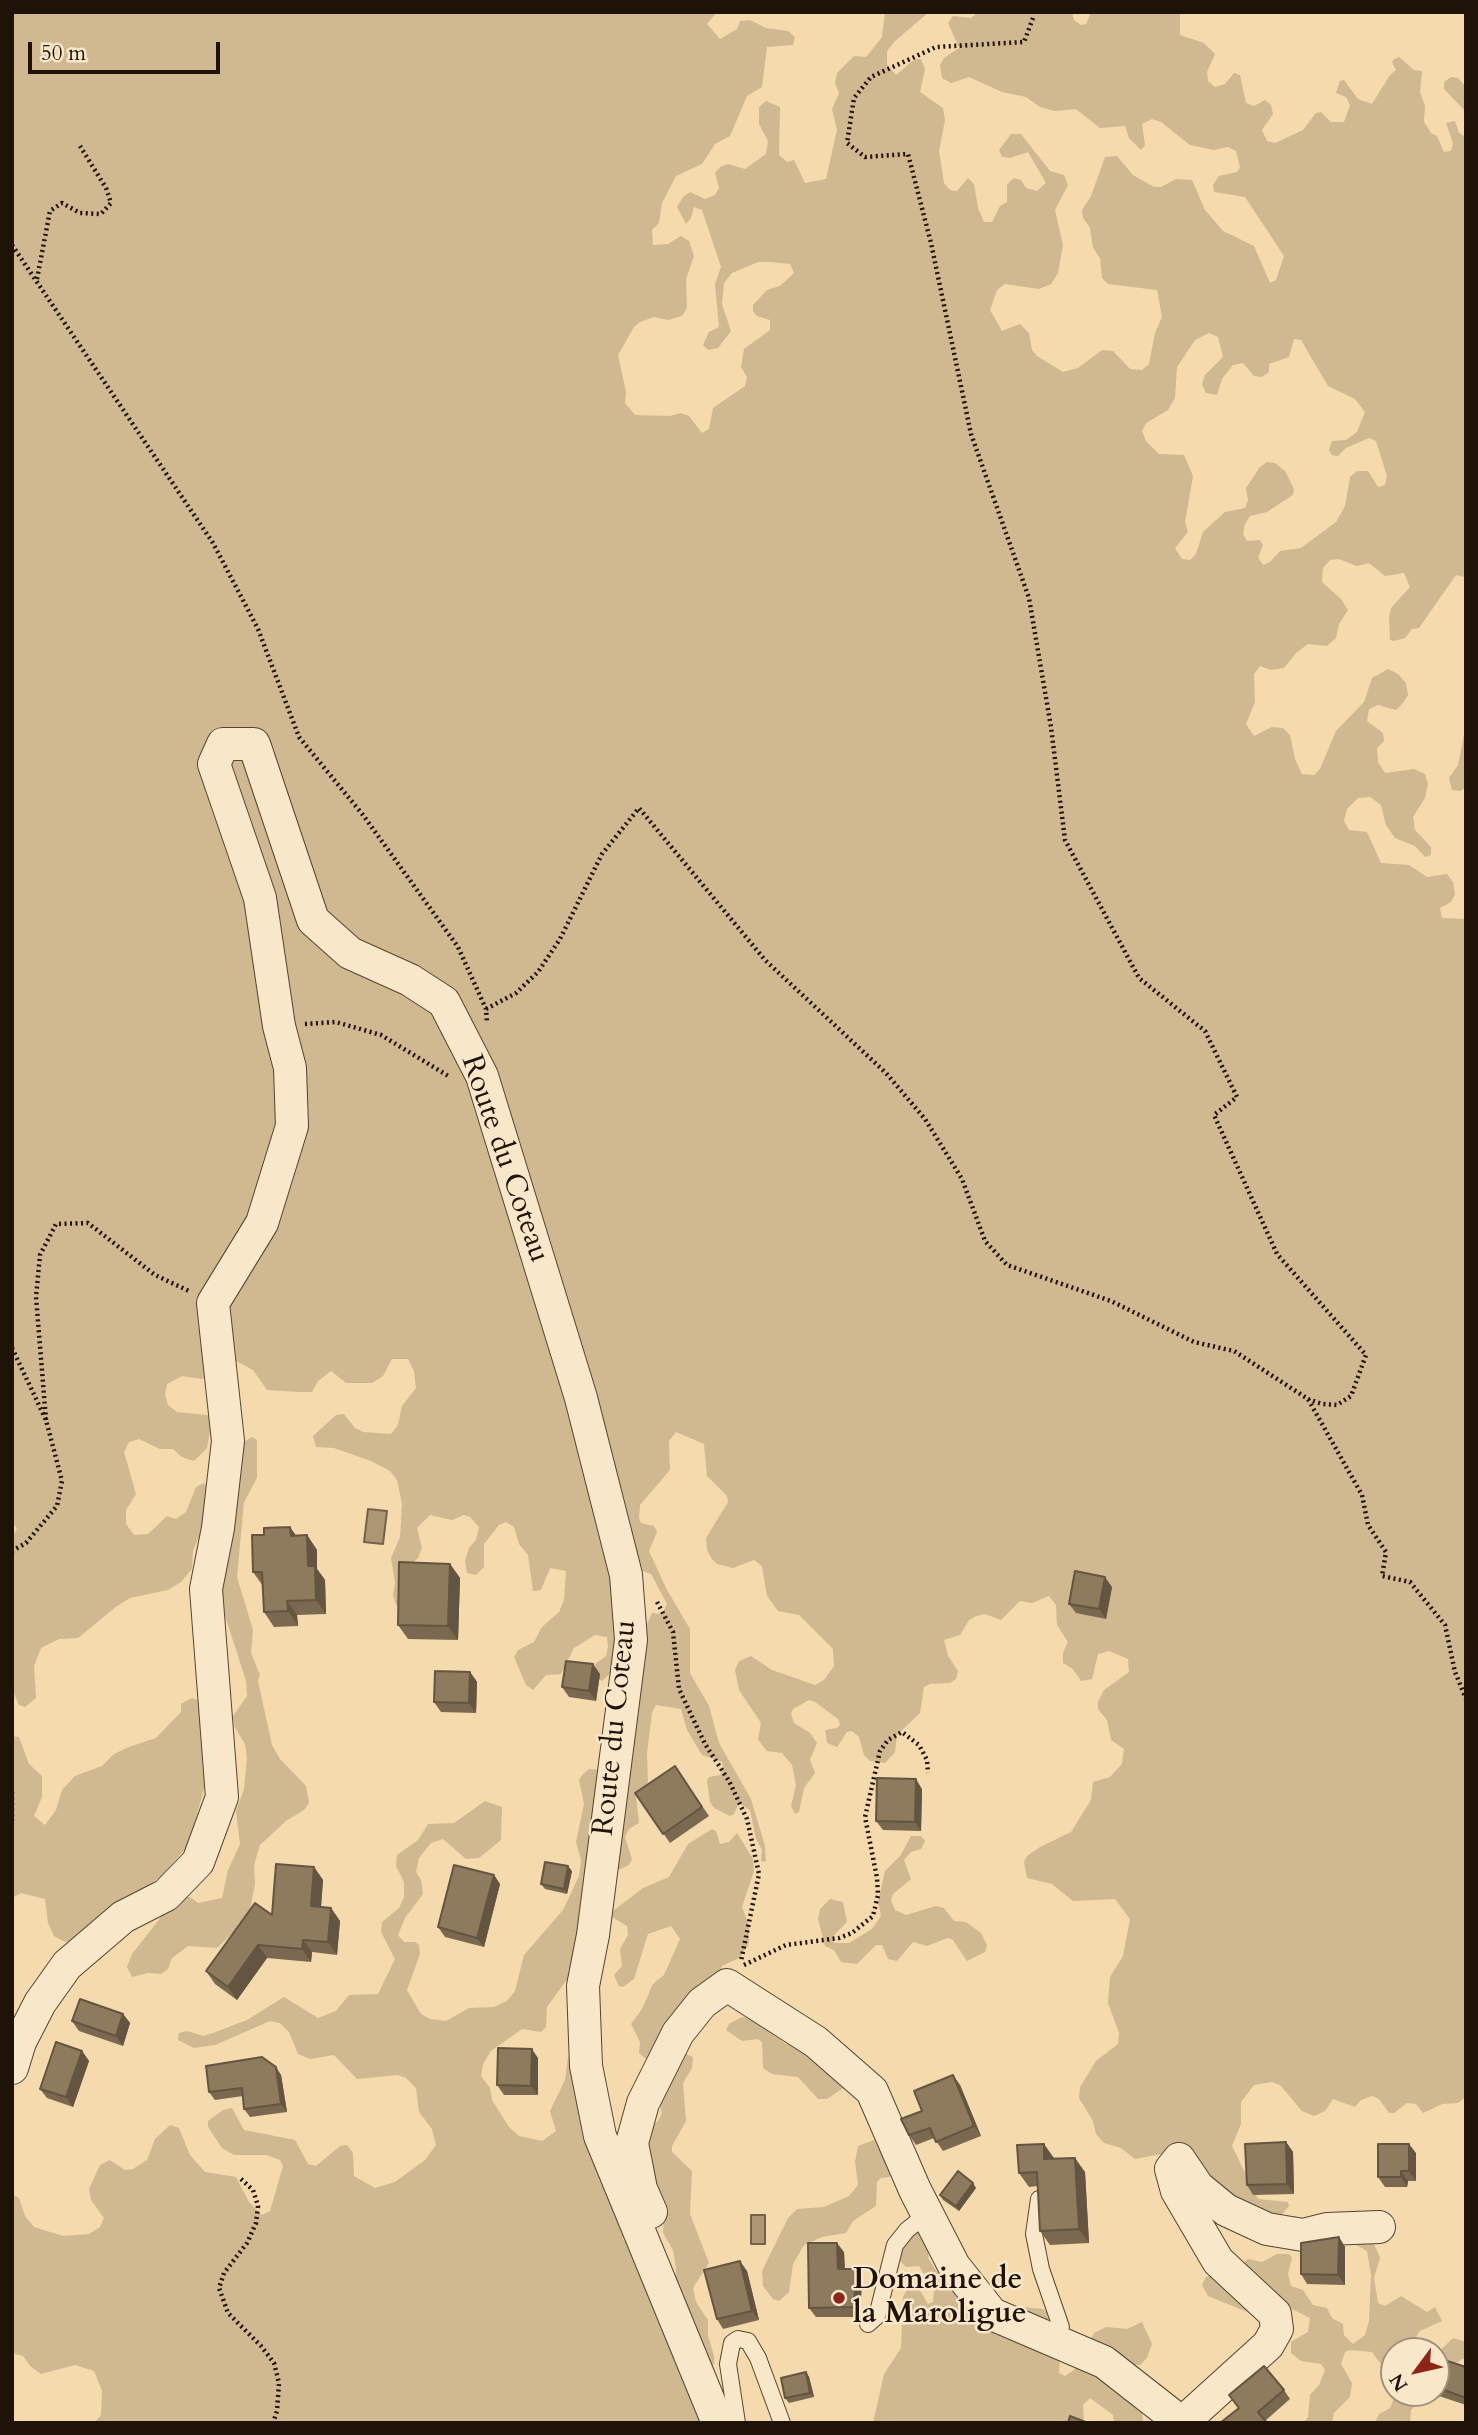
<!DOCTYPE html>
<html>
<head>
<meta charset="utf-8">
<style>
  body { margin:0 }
  #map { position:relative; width:1478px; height:2435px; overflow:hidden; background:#f4daac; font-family:Cardo,serif }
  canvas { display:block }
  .frame { position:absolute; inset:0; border:14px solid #1f1308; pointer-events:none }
  .north { position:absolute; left:1380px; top:2337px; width:70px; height:70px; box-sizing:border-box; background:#f8e7c9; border:2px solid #a1927c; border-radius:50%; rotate:237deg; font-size:19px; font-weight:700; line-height:28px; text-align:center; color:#1f1308 }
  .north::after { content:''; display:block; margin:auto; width:24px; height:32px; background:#8f2418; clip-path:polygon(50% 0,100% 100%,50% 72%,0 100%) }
  .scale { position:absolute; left:28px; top:42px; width:192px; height:32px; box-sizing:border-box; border:4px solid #1f1308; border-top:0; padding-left:9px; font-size:21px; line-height:24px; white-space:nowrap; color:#1f1308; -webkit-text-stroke:5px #f8e7c9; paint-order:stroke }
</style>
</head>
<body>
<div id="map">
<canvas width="1478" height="2435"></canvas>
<div class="frame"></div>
<div class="north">N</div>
<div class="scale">50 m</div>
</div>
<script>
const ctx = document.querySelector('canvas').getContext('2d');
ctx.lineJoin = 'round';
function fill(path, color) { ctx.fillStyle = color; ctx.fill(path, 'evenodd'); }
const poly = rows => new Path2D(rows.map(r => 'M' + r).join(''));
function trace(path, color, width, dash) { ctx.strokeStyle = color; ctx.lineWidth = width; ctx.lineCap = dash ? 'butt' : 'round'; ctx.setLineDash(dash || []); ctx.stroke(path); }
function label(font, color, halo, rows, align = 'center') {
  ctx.font = font + ' Cardo,serif'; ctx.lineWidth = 5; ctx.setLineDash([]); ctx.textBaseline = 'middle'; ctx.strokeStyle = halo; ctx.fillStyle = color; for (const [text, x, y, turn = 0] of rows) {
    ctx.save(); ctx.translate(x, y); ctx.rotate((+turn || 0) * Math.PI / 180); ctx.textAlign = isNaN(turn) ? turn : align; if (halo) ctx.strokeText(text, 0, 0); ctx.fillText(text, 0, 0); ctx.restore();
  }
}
fill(poly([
  [12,12,717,12,707,24,720,39,737,29,740,21,750,20,766,28,788,31,795,37,793,45,767,47,762,87,747,96,730,136,715,144,702,164,676,176,662,203,659,223,652,230,653,245,668,244,681,236,689,241,694,256,686,279,687,308,682,316,668,320,654,317,640,322,634,327,618,355,626,392,625,403,635,415,670,416,681,413,689,416,702,433,709,429,713,408,745,386,747,377,741,367,744,349,770,330,770,320,757,316,753,311,753,305,767,290,780,286,794,273,790,264,771,262,758,262,732,273,724,283,722,304,731,331,718,348,708,350,703,345,709,332,719,327,715,284,721,267,702,210,694,207,691,218,686,224,677,207,683,197,690,192,705,199,715,195,719,188,715,173,720,167,728,164,745,169,766,154,768,141,759,124,759,107,766,101,780,107,779,155,787,162,794,160,805,183,826,179,837,130,832,109,839,93,835,83,837,73,854,56,866,57,871,51,882,37,885,12,929,12,895,41,887,51,887,64,896,75,915,59,921,59,925,69,920,92,943,108,945,120,939,151,944,183,950,190,957,191,968,178,974,184,978,208,984,222,992,222,1000,206,1007,202,1007,184,1014,178,1021,180,1026,188,1037,191,1046,183,1028,152,1010,158,1002,157,999,150,1011,134,1021,134,1050,171,1064,175,1068,185,1055,210,1063,245,1058,273,1051,284,1039,289,1005,284,997,290,990,310,1002,331,1020,324,1029,333,1032,350,1037,356,1063,372,1078,368,1102,350,1113,351,1130,369,1142,370,1149,364,1155,333,1162,317,1157,290,1108,284,1102,278,1100,258,1093,248,1090,228,1083,218,1082,210,1091,196,1105,157,1117,156,1133,175,1154,187,1161,187,1176,179,1192,180,1205,210,1223,231,1254,246,1270,283,1276,280,1284,256,1245,197,1214,192,1213,185,1219,176,1237,172,1240,167,1236,151,1228,147,1214,150,1190,145,1161,122,1152,119,1142,124,1145,145,1141,150,1129,138,1125,126,1100,128,1076,109,1055,111,1040,107,1026,97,1002,92,969,77,951,83,942,78,940,65,944,58,959,48,948,23,953,16,971,18,978,12,1072,12,1074,20,1081,25,1086,24,1091,12,1180,12,1180,35,1204,43,1215,54,1207,72,1208,81,1215,87,1225,84,1234,73,1240,75,1246,103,1254,106,1265,100,1271,105,1273,114,1262,130,1267,141,1275,143,1303,130,1316,113,1321,112,1331,122,1344,122,1350,105,1346,97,1336,93,1340,81,1344,80,1358,99,1372,104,1390,75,1396,70,1392,62,1394,59,1399,57,1414,70,1422,71,1420,92,1425,106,1424,122,1431,133,1437,136,1444,152,1451,151,1453,143,1446,123,1455,121,1459,133,1466,137,1466,582,1464,577,1456,575,1419,628,1412,629,1405,638,1394,641,1390,640,1389,618,1391,608,1410,587,1404,573,1385,576,1369,563,1357,566,1339,559,1330,560,1323,568,1322,582,1341,599,1348,610,1339,624,1336,638,1327,646,1308,644,1296,653,1284,668,1271,670,1260,666,1254,674,1255,702,1246,724,1254,736,1272,727,1283,728,1290,735,1295,759,1302,774,1314,775,1320,769,1336,731,1364,702,1372,678,1388,669,1398,674,1406,683,1408,695,1403,703,1396,710,1378,705,1369,709,1367,721,1383,733,1384,741,1377,748,1378,762,1385,773,1414,769,1425,774,1428,784,1425,798,1413,817,1415,830,1431,847,1431,855,1425,857,1415,846,1395,838,1386,825,1381,805,1370,797,1358,798,1347,809,1344,821,1349,830,1367,832,1381,863,1409,865,1427,877,1447,874,1453,882,1455,894,1451,902,1440,908,1442,918,1466,919,1466,2097,1458,2103,1442,2104,1423,2113,1416,2104,1407,2103,1394,2113,1389,2113,1379,2099,1372,2096,1361,2100,1355,2107,1333,2099,1325,2111,1314,2116,1302,2111,1280,2085,1272,2082,1254,2085,1241,2102,1241,2124,1232,2146,1258,2199,1288,2202,1289,2206,1282,2214,1265,2221,1167,2153,1135,2159,1121,2148,1104,2143,1096,2134,1093,2121,1079,2098,1080,2087,1096,2061,1118,2044,1119,2033,1108,2003,1110,1977,1123,1956,1130,1919,1115,1899,1073,1901,1052,1884,1027,1878,1024,1862,1027,1856,1040,1847,1071,1832,1091,1800,1093,1782,1110,1777,1122,1764,1124,1749,1111,1740,1107,1720,1098,1709,1098,1702,1104,1690,1129,1672,1128,1659,1109,1651,1098,1654,1092,1679,1081,1681,1073,1669,1063,1663,1063,1653,1068,1642,1057,1625,1056,1605,1049,1596,1032,1603,1020,1601,1001,1620,985,1614,976,1616,969,1620,960,1635,944,1640,948,1656,958,1671,956,1679,950,1683,930,1684,924,1687,920,1713,897,1735,895,1752,885,1763,870,1761,864,1755,859,1737,852,1731,847,1732,837,1747,827,1743,825,1730,837,1728,840,1725,838,1719,815,1702,809,1700,793,1709,791,1714,794,1723,810,1733,817,1743,810,1760,815,1773,804,1788,799,1812,795,1814,791,1806,796,1785,792,1765,782,1753,767,1751,762,1745,758,1739,761,1723,739,1690,735,1670,739,1661,751,1656,772,1670,815,1685,824,1680,834,1666,833,1649,799,1615,778,1611,767,1596,762,1566,754,1560,733,1568,717,1564,712,1559,707,1550,706,1538,728,1502,727,1496,707,1476,704,1444,676,1432,669,1441,670,1470,640,1505,639,1518,641,1523,654,1526,657,1532,649,1551,667,1590,690,1629,690,1673,709,1706,719,1743,751,1799,765,1846,766,1862,761,1861,762,1850,756,1839,750,1810,739,1803,734,1814,730,1816,714,1808,710,1802,707,1781,709,1777,720,1775,723,1769,722,1762,702,1755,687,1730,681,1709,656,1705,652,1713,647,1753,648,1782,636,1796,639,1823,629,1829,625,1837,632,1859,629,1865,614,1872,582,1965,566,1981,547,2007,546,2027,541,2032,522,2029,491,2051,483,2064,481,2076,490,2088,492,2100,509,2127,519,2136,542,2141,556,2131,550,2111,565,2080,568,2057,574,2057,578,2110,583,2135,626,2223,623,2239,645,2263,670,2283,676,2273,676,2267,673,2250,663,2233,664,2216,644,2133,658,2121,662,2113,657,2097,686,2054,693,2057,692,2068,683,2083,686,2121,672,2146,672,2152,692,2171,690,2214,709,2263,693,2288,696,2302,708,2320,708,2336,714,2356,714,2364,704,2374,700,2423,94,2423,101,2415,102,2391,94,2371,75,2365,41,2374,30,2366,23,2356,12,2353,12,2194,19,2198,25,2216,34,2227,63,2236,89,2234,100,2227,104,2218,91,2200,89,2189,100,2165,110,2160,125,2170,133,2169,147,2160,155,2139,170,2125,179,2128,190,2155,205,2172,236,2177,249,2202,262,2215,270,2211,283,2166,280,2160,266,2155,234,2155,222,2148,208,2127,208,2121,223,2110,232,2108,244,2130,295,2140,308,2164,316,2166,340,2146,347,2145,353,2153,354,2176,375,2188,395,2182,425,2160,436,2145,432,2129,419,2112,416,2088,406,2078,398,2075,357,2079,334,2055,310,2059,298,2054,289,2032,280,2023,270,2021,215,2045,194,2048,178,2040,179,2033,187,2031,203,2036,213,2033,247,2020,284,1997,318,2018,336,2011,349,1995,378,1994,395,1959,381,1932,382,1922,399,1908,404,1897,404,1882,396,1866,397,1855,418,1840,428,1824,454,1823,485,1801,502,1807,501,1840,479,1858,466,1859,443,1839,431,1843,419,1858,416,1872,421,1880,423,1894,405,1918,398,1935,404,1942,415,1942,419,1945,420,1954,407,1990,421,2014,430,2019,446,2021,469,2008,494,2007,507,2001,515,1991,524,1955,563,1910,579,1876,581,1860,576,1842,584,1804,579,1780,582,1775,589,1769,600,1770,625,1793,628,1790,624,1766,632,1698,644,1674,639,1657,642,1635,652,1613,662,1614,667,1604,651,1574,635,1568,614,1648,616,1654,614,1670,602,1681,591,1674,595,1664,606,1656,608,1647,607,1637,595,1635,574,1648,561,1674,546,1675,533,1690,526,1685,514,1657,518,1650,534,1642,542,1627,559,1612,564,1600,566,1571,550,1568,541,1590,533,1591,528,1555,519,1544,514,1527,506,1522,499,1525,484,1544,484,1567,476,1575,467,1573,465,1561,469,1548,476,1540,479,1527,470,1517,464,1515,452,1520,430,1515,417,1528,422,1548,418,1558,405,1570,402,1606,396,1605,393,1595,395,1583,391,1558,400,1537,402,1504,397,1480,390,1471,371,1461,334,1448,316,1447,313,1436,336,1415,344,1414,355,1428,363,1432,391,1434,398,1425,402,1406,416,1388,414,1371,408,1359,392,1359,383,1376,372,1383,346,1383,331,1371,318,1381,312,1392,299,1392,267,1390,253,1370,234,1360,202,1379,182,1376,167,1384,165,1395,168,1405,177,1412,207,1415,212,1419,207,1448,194,1461,182,1457,173,1449,160,1449,139,1439,129,1442,124,1452,136,1494,126,1510,126,1524,134,1535,148,1534,167,1516,176,1519,186,1512,196,1487,204,1483,209,1487,204,1526,193,1550,192,1569,181,1582,168,1590,130,1598,117,1606,78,1638,59,1639,41,1648,34,1666,36,1698,25,1707,19,1705,12,1689,12,1539,17,1528,12,1523],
  [1209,333,1218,337,1223,357,1205,375,1202,384,1206,393,1217,395,1222,379,1233,365,1243,363,1254,376,1262,377,1269,372,1269,364,1289,357,1294,339,1301,340,1328,386,1355,399,1365,412,1357,432,1346,440,1332,441,1329,450,1332,455,1338,456,1346,448,1369,438,1376,441,1387,476,1385,485,1378,487,1368,471,1357,471,1350,477,1345,506,1336,522,1301,548,1280,551,1270,562,1263,565,1258,557,1263,545,1260,540,1247,541,1243,534,1245,524,1250,516,1267,512,1293,495,1294,489,1285,471,1275,463,1267,462,1260,467,1246,488,1248,500,1245,508,1225,512,1203,532,1196,554,1190,560,1182,559,1175,548,1188,532,1185,522,1193,476,1184,455,1159,454,1146,441,1142,431,1146,423,1168,410,1175,398,1177,367,1195,340],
  [1451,77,1458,78,1466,87,1466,112,1444,89,1444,82],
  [1466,725,1466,786,1461,791,1452,790,1449,778,1458,765],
  [252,1437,257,1440,257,1478,244,1502,237,1577,253,1630,251,1653,260,1675,258,1681,272,1745,280,1759,306,1786,309,1803,304,1810,286,1821,260,1845,254,1865,255,1884,249,1915,239,1927,217,1948,188,1946,172,1958,168,1969,161,1974,148,1973,132,1977,127,1967,132,1954,172,1903,179,1898,190,1897,198,1903,222,1898,228,1870,240,1844,236,1811,244,1789,247,1758,245,1744,234,1726,233,1716,247,1696,246,1681,220,1600,239,1445],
  [192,1698,203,1702,205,1714,200,1731,205,1763,204,1789,188,1846,161,1876,72,1944,61,1940,54,1936,48,1923,45,1899,21,1893,12,1898,12,1736,19,1737,29,1764,42,1776,42,1797,34,1816,45,1825,56,1810,62,1790,75,1776,102,1766,114,1754,129,1747,156,1738,181,1712,181,1704],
  [712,1829,716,1831,720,1844,729,1842,737,1833,753,1859,754,1871,742,1907,749,1925,749,1944,739,1958,722,1966,715,1982,652,2061,647,2060,639,2053,640,2042,631,2024,642,2009,653,1984,664,1975,680,1939,671,1926,648,1934,634,1979,623,1987,619,1986,614,1975,622,1966,620,1949,628,1935,627,1926,612,1917,613,1911,643,1888,669,1877,688,1844],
  [911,1836,921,1836,925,1841,921,1849,911,1852,904,1860,911,1879,893,1894,891,1900,895,1910,906,1915,936,1906,944,1908,954,1921,966,1922,981,1933,987,1945,985,1952,967,1961,953,1940,948,1938,927,1946,913,1942,897,1961,888,1959,882,1945,876,1945,857,1964,841,1962,834,1950,825,1946,818,1919,820,1909,830,1899,843,1902,847,1922,832,1937,834,1943,849,1943,872,1929,881,1916,878,1902,885,1871,900,1856],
  [742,2017,750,2018,786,2044,808,2046,843,2079,843,2088,827,2099,818,2099,798,2077,772,2074,763,2068,762,2042,758,2039,742,2041,726,2030,729,2024],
  [874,2140,890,2165,890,2177,881,2178,877,2182,876,2206,853,2221,846,2233,822,2237,804,2245,793,2264,789,2292,779,2301,773,2299,763,2286,762,2271,788,2218,797,2209,824,2207,849,2196,858,2185,855,2162,858,2146],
  [916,2230,924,2231,930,2241,928,2258,943,2281,958,2290,996,2335,1002,2334,1010,2308,1014,2306,1043,2309,1049,2314,1047,2326,1060,2360,1059,2373,1065,2376,1074,2370,1094,2333,1106,2327,1127,2329,1142,2322,1152,2344,1147,2358,1140,2365,1130,2365,1123,2356,1111,2352,1141,2400,1143,2423,1114,2423,1113,2415,1090,2398,1083,2405,1084,2423,873,2423,884,2374,901,2348,903,2297,907,2290,919,2289,928,2304,933,2302,934,2289,919,2266,906,2267,898,2259,899,2248],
  [1372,2239,1380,2258,1374,2278,1378,2303,1385,2306,1401,2296,1427,2312,1435,2307,1442,2321,1420,2331,1416,2337,1425,2351,1394,2351,1394,2368,1380,2363,1372,2352,1350,2350,1345,2352,1341,2364,1352,2383,1350,2397,1334,2413,1332,2423,1303,2423,1308,2417,1310,2395,1319,2385,1325,2370,1321,2364,1301,2361,1291,2353,1291,2342,1308,2332,1310,2318,1288,2307,1274,2290,1261,2282,1257,2316,1208,2296,1202,2285,1206,2277,1237,2269,1248,2259,1262,2262,1277,2254,1289,2254,1292,2258,1288,2274,1291,2286,1303,2290,1313,2305,1327,2308,1332,2318,1343,2324,1344,2335,1353,2344,1365,2335,1369,2321,1371,2275,1367,2251,1349,2241],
  [1453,2338,1466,2342,1466,2357,1458,2362,1443,2366,1436,2374,1436,2354],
  [1396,2393,1428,2393,1411,2410,1410,2423,1375,2423,1379,2414,1390,2408]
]), '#d0b890');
const water = poly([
  [368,1509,387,1511,383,1544,364,1542,368,1509],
  [751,2215,765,2215,765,2244,751,2244,751,2215]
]);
fill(water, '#ac9674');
trace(water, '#746249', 2);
const service = poly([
  [1039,2199,1034,2234,1041,2269,1061,2327,1055,2341],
  [868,2324,877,2316,895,2245,907,2230,927,2214],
  [737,2423,728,2364,732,2343,738,2339,748,2341,758,2358,782,2423]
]);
const minor = poly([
  [12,2068,20,2042,40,2003,67,1965,123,1917,166,1895,198,1862,222,1797,206,1589,218,1528,228,1441,213,1303,262,1223,292,1126,290,1068,279,1026,260,898,214,764,223,744,254,744,313,920,350,953,410,980,444,1002,482,1076,581,1398,626,1575,631,1640,593,1935,583,1986,586,2066,600,2136,718,2423],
  [651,2212,641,2189,632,2143,643,2103,678,2033,702,2003,727,1985,816,2042,872,2091,915,2190,954,2266,992,2314,1104,2362,1182,2423],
  [1182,2423,1268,2345,1277,2329,1275,2314,1218,2261,1177,2191,1171,2169,1179,2159,1198,2187,1226,2210,1267,2229,1303,2235,1327,2229,1379,2227]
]);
trace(service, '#544531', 18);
trace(minor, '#544531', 34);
trace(poly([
  [1033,18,1024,42,936,47,871,77,854,98,847,143,865,157,908,154,931,243,971,434,1029,598,1051,727,1065,840,1139,978,1205,1031,1237,1097,1214,1115,1277,1254,1366,1355,1351,1396,1337,1405,1322,1404,1308,1399],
  [12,245,213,543,258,629,299,737,363,815,458,947,486,1009,487,1023],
  [37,279,50,211,62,203,80,213,101,214,111,203,106,188,80,146],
  [486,1009,516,993,538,972,560,939,602,854,639,808,765,960,886,1073,925,1119,962,1179,985,1241,1007,1265,1111,1301,1194,1342,1234,1351,1308,1399,1362,1495,1368,1525,1386,1552,1382,1576,1410,1582,1445,1625,1455,1672,1466,1699],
  [305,1024,336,1022,381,1035,450,1077],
  [12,1348,46,1420,62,1481,57,1506,26,1543,12,1551],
  [46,1420,36,1297,40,1255,56,1224,88,1223,155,1275,191,1292],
  [657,1602,673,1632,679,1689,705,1744,729,1781,747,1819,759,1874,741,1961],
  [12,1792,12,1821],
  [744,1965,786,1945,839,1938,852,1933,873,1916,878,1895,877,1878,865,1817,880,1751,888,1740,902,1732,919,1745,927,1760,928,1773],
  [241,2179,253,2190,258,2206,256,2223,247,2243,224,2273,219,2288,228,2313,261,2346,274,2363,279,2383,277,2411,273,2423]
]), '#1f1308', 4.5, [2, 3.5]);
trace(service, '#f8e7c9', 16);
trace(minor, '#f8e7c9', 32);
fill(poly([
  [307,1535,317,1550,317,1569,325,1580,326,1614,297,1615,298,1626,274,1627,264,1612,263,1586,253,1572,297,1536],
  [450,1564,460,1578,458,1640,408,1639,398,1625],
  [1112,1587,1106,1619,1076,1613,1069,1604],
  [470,1672,477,1682,476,1713,441,1712,434,1702],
  [600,1674,596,1701,569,1697,562,1687],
  [675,1766,709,1816,670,1843,635,1793],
  [922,1789,921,1831,883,1830,876,1821],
  [314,1867,323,1880,321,1907,331,1908,340,1921,337,1955,312,1952,311,1962,267,1958,237,2000,215,1984,206,1971,272,1915],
  [572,1871,567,1894,545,1889,541,1884],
  [494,1875,500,1884,484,1947,445,1937,438,1927],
  [123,2014,130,2023,123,2046,79,2031,72,2021],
  [82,2051,89,2061,73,2107,47,2098,40,2089],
  [538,2058,538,2095,504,2095,497,2085],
  [281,2075,287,2112,250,2117,244,2109,243,2096,215,2100,209,2092],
  [960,2085,981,2136,943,2151,934,2138,916,2145,909,2135,922,2111],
  [1286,2142,1293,2152,1294,2194,1253,2195,1247,2185],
  [1416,2153,1416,2181,1408,2181,1407,2187,1385,2187,1378,2177],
  [1054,2158,1085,2172,1089,2243,1050,2245,1040,2231,1038,2186,1029,2187,1019,2173],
  [976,2188,959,2211,943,2200,940,2195],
  [1339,2237,1345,2247,1345,2285,1307,2284,1301,2274],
  [844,2252,845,2269,862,2279,860,2317,816,2317,809,2308],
  [747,2271,759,2320,723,2329,717,2319],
  [1466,2367,1466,2405,1436,2395,1435,2393,1436,2393,1436,2370],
  [806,2372,809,2377,814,2397,789,2403,785,2398],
  [1284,2390,1290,2399,1265,2421,1238,2408,1229,2395]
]), '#7a6950');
fill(poly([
  [290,1527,300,1541,291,1536],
  [307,1535,317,1550,317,1569,325,1580,326,1614,316,1600,308,1566],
  [450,1564,460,1578,458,1640,448,1626],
  [1105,1577,1112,1587,1106,1619,1099,1609],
  [287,1601,297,1615,298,1626,288,1611],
  [593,1664,600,1674,596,1701,589,1691],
  [470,1672,477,1682,476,1713,469,1703],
  [916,1779,922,1789,921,1831,915,1822],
  [568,1866,572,1871,567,1894,564,1889],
  [314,1867,323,1880,320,1919,311,1906],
  [494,1875,500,1884,484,1947,477,1938],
  [331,1908,340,1921,337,1955,328,1942],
  [303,1940,312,1952,311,1962,302,1949],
  [258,1945,267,1958,237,2000,228,1987],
  [123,2014,130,2023,123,2046,116,2036],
  [532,2049,538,2058,538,2095,531,2086],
  [82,2051,89,2061,73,2107,66,2097],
  [276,2067,281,2075,287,2112,281,2104],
  [953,2075,960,2085,981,2136,974,2126],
  [1286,2142,1293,2152,1294,2194,1287,2184],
  [1044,2144,1054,2158,1054,2174,1044,2159],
  [1409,2144,1416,2153,1416,2181,1409,2171],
  [1075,2158,1085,2172,1089,2243,1079,2229],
  [1401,2171,1408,2181,1407,2187,1401,2177],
  [973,2183,976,2188,959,2211,956,2206],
  [1339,2237,1345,2247,1345,2285,1338,2275],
  [837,2243,844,2252,845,2279,838,2269],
  [740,2261,747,2271,759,2320,752,2311],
  [856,2269,862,2279,860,2317,854,2307],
  [806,2372,809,2377,814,2397,810,2393]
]), '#635541');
const building = poly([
  [290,1527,291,1536,307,1535,308,1566,315,1566,316,1600,287,1601,288,1611,264,1612,262,1572,253,1572,252,1535,264,1535,264,1528,290,1527],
  [399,1562,450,1564,448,1626,398,1625,399,1562],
  [1075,1571,1105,1577,1099,1609,1069,1604,1075,1571],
  [566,1661,593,1664,589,1691,562,1687,566,1661],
  [435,1671,470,1672,469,1703,434,1702,435,1671],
  [675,1766,702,1807,663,1834,635,1793,675,1766],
  [877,1778,916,1779,915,1822,876,1821,877,1778],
  [545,1862,568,1866,564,1889,541,1884,545,1862],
  [276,1864,314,1867,311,1906,331,1908,328,1942,303,1940,302,1949,258,1945,228,1987,206,1971,255,1903,272,1915,276,1864],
  [454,1865,494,1875,477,1938,438,1927,454,1865],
  [80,1999,123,2014,116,2036,72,2021,80,1999],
  [56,2042,82,2051,66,2097,40,2089,56,2042],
  [498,2048,532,2049,531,2086,497,2085,498,2048],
  [262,2057,276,2067,281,2104,244,2109,242,2088,209,2092,206,2066,262,2057],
  [953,2075,974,2126,936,2142,930,2128,909,2135,901,2119,922,2111,914,2091,953,2075],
  [1286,2142,1287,2184,1247,2185,1245,2144,1286,2142],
  [1044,2144,1044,2159,1075,2158,1079,2229,1040,2231,1037,2172,1019,2173,1017,2145,1044,2144],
  [1378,2144,1409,2144,1409,2171,1401,2171,1401,2177,1378,2177,1378,2144],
  [958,2171,973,2183,956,2206,940,2195,958,2171],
  [1339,2237,1338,2275,1301,2274,1301,2243,1339,2237],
  [808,2243,837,2243,838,2269,856,2269,854,2307,809,2308,808,2243],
  [740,2261,752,2311,717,2319,704,2270,740,2261],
  [1441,2359,1466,2367,1466,2398,1436,2387,1436,2370,1441,2359],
  [1264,2366,1284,2390,1258,2412,1267,2423,1220,2423,1239,2408,1229,2395,1264,2366],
  [806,2372,810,2393,785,2398,781,2378,806,2372],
  [1070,2416,1088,2423,1068,2423,1070,2416]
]);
fill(building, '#8e7a5d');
trace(building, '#635541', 2);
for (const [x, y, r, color] of [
  [839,2298,7,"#8f2418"]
]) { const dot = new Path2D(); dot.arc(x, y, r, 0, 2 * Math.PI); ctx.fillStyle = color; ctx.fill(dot); trace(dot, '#f8e7c9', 2.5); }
label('30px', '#1f1308', '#f8e7c9', [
  ["Route du Coteau",504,1159,71],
  ["Route du Coteau",616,1728,-84]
]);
label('bold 30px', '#1f1308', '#f8e7c9', [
  ["Domaine de",853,2281],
  ["la Maroligue",853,2315]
], 'left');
</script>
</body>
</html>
